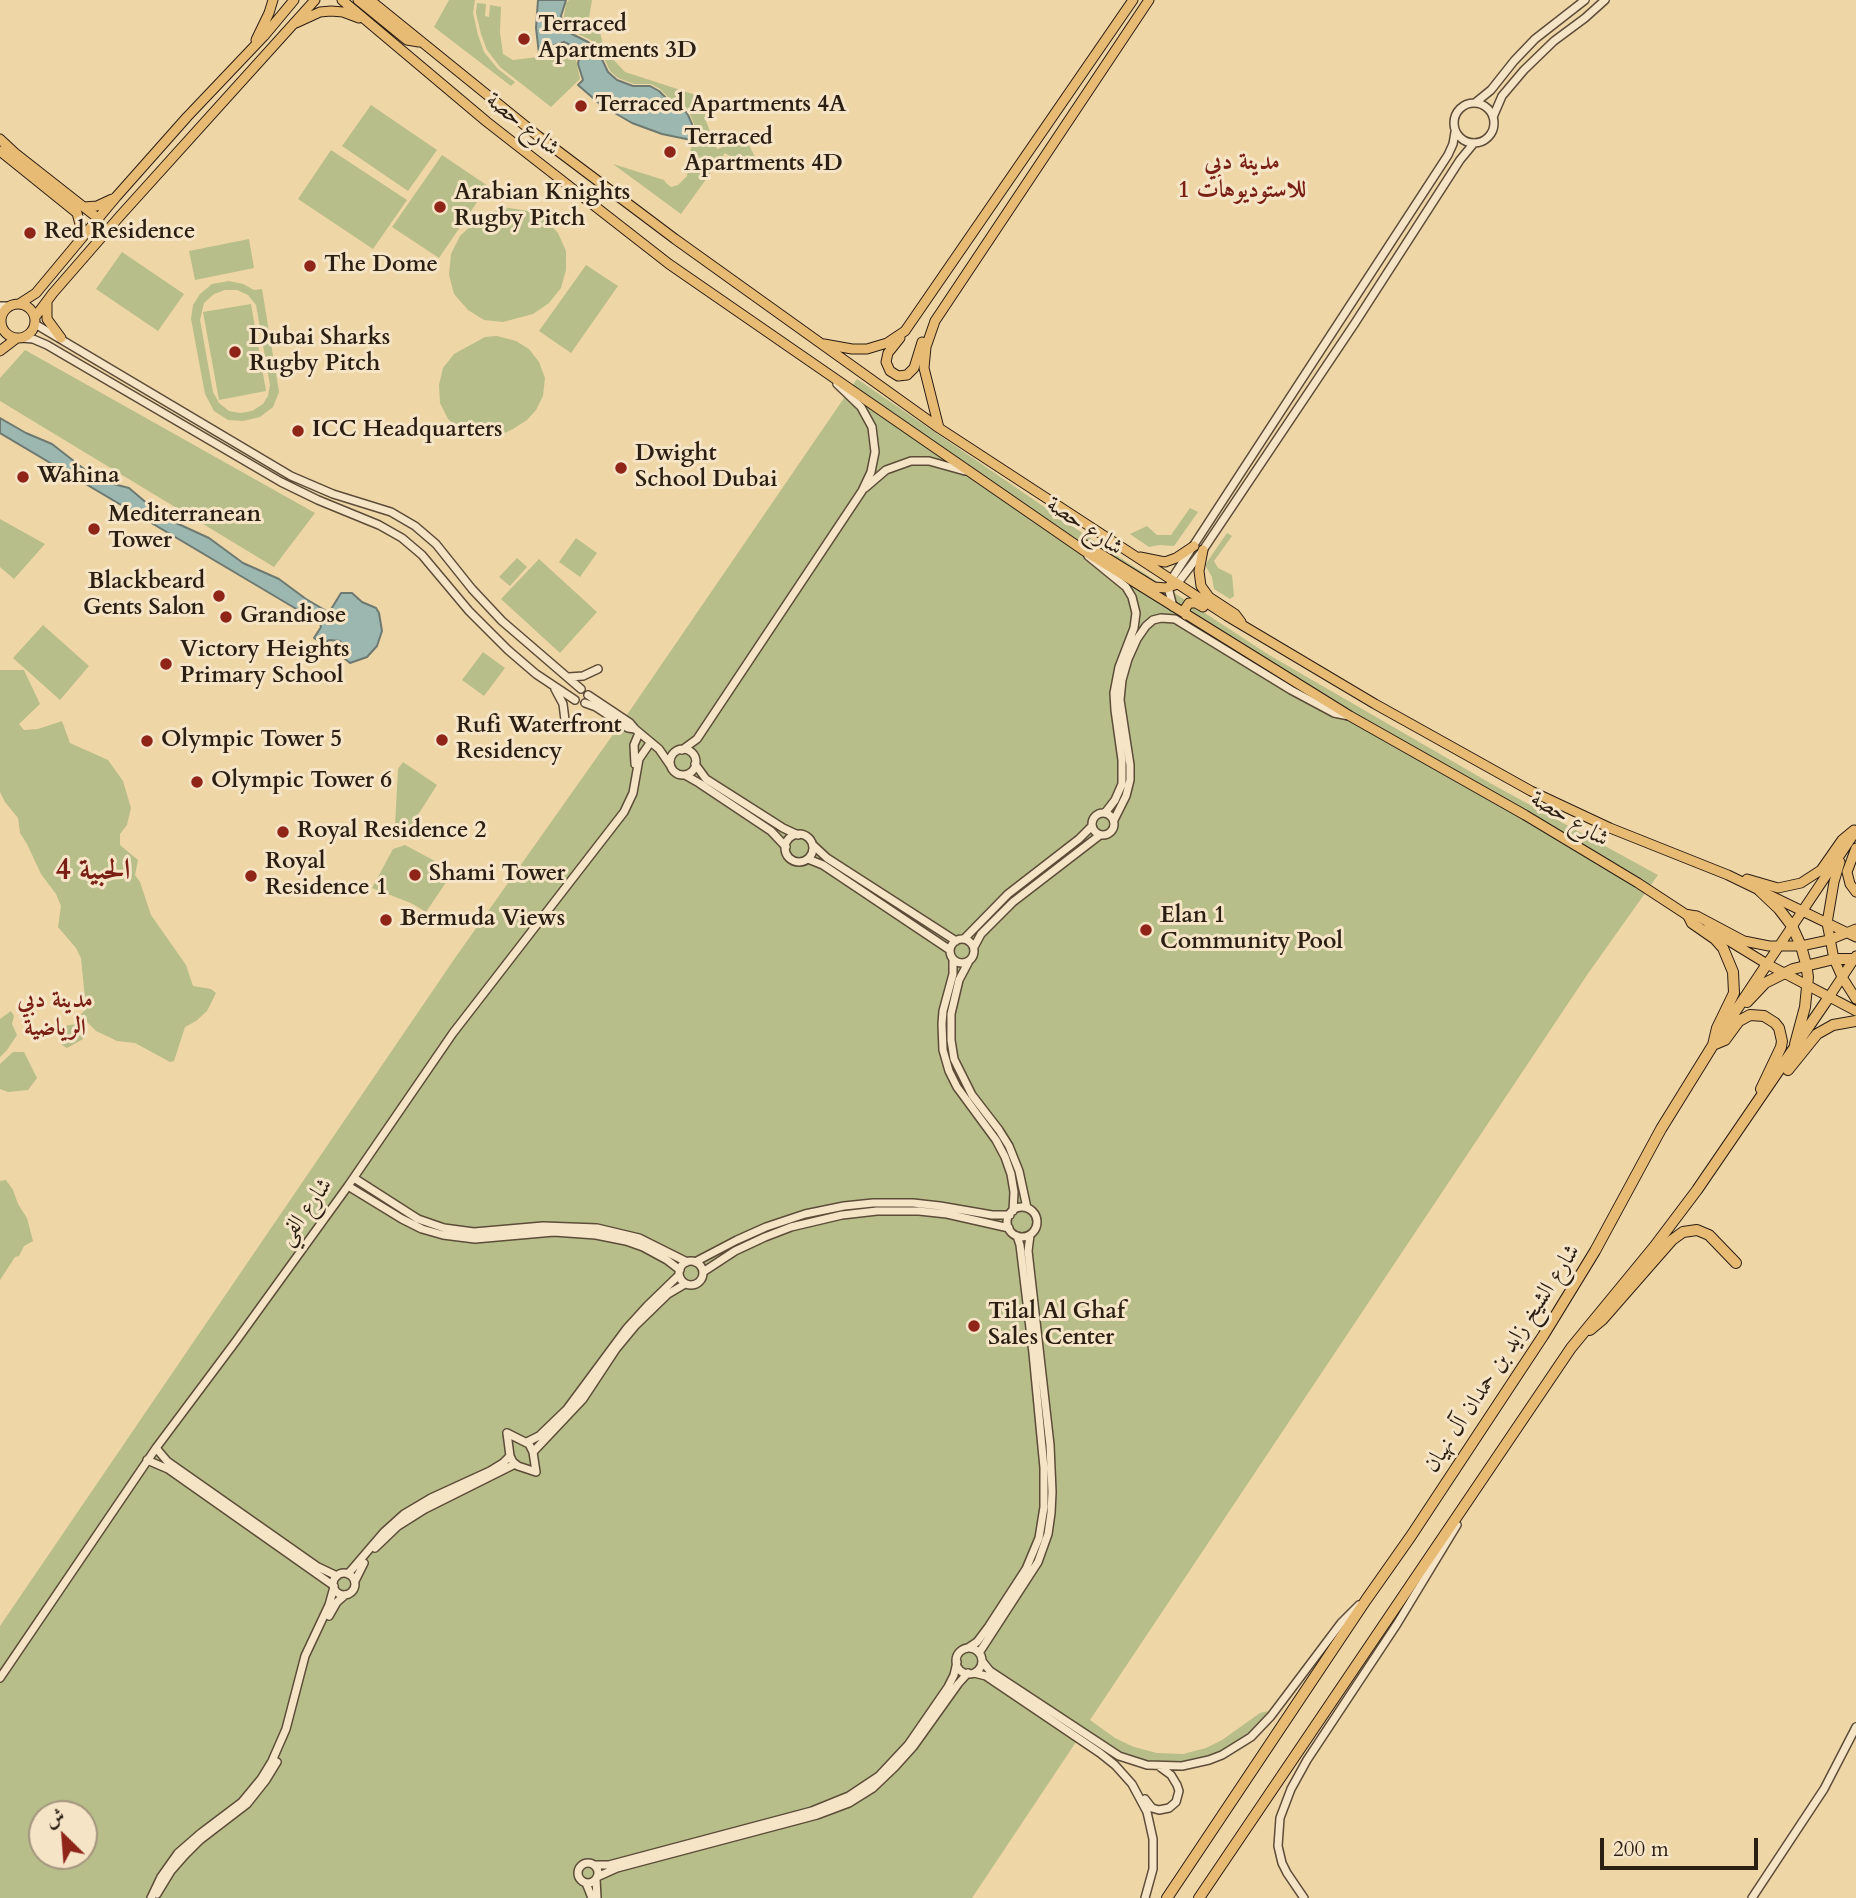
<!DOCTYPE html>
<html>
<head>
<meta charset="utf-8">
<style>
  body { margin:0 }
  #map { position:relative; width:1856px; height:1898px; overflow:hidden; background:#efd6a7; font-family:Cardo,Amiri,serif }
  canvas { display:block }
  .north { position:absolute; left:28px; top:1800px; width:70px; height:70px; box-sizing:border-box; background:#f5e4c6; border:2px solid #a4957e; border-radius:50%; rotate:335deg; font-size:19px; font-weight:700; line-height:28px; text-align:center; color:#2b1e13 }
  .north::after { content:''; display:block; margin:auto; width:24px; height:32px; background:#8f2418; clip-path:polygon(50% 0,100% 100%,50% 72%,0 100%) }
  .scale { position:absolute; left:1600px; top:1838px; width:158px; height:32px; box-sizing:border-box; border:4px solid #2b1e13; border-top:0; padding-left:9px; font-size:21px; line-height:24px; white-space:nowrap; color:#2b1e13; -webkit-text-stroke:5px #f5e4c6; paint-order:stroke }
</style>
</head>
<body>
<div id="map">
<canvas width="1856" height="1898"></canvas>
<div class="north">ش</div>
<div class="scale">200 m</div>
</div>
<script>
const ctx = document.querySelector('canvas').getContext('2d');
ctx.lineJoin = 'round';
function fill(path, color) { ctx.fillStyle = color; ctx.fill(path, 'evenodd'); }
const poly = rows => new Path2D(rows.map(r => 'M' + r).join(''));
function trace(path, color, width, dash) { ctx.strokeStyle = color; ctx.lineWidth = width; ctx.lineCap = dash ? 'butt' : 'round'; ctx.setLineDash(dash || []); ctx.stroke(path); }
function label(font, color, halo, rows, align = 'center') {
  ctx.font = font + ' Cardo,Amiri,serif'; ctx.lineWidth = 6; ctx.setLineDash([]); ctx.textBaseline = 'middle'; ctx.strokeStyle = halo; ctx.fillStyle = color; for (const [text, x, y, turn = 0] of rows) {
    ctx.save(); ctx.translate(x, y); ctx.rotate((+turn || 0) * Math.PI / 180); ctx.textAlign = isNaN(turn) ? turn : align; if (halo) ctx.strokeText(text, 0, 0); ctx.fillText(text, 0, 0); ctx.restore();
  }
}
fill(poly([
  [449,0,475,0,473,13,478,35,484,52,498,69,515,82,511,86,434,27],
  [569,0,592,0,589,18,600,32,603,45,611,57,625,72,702,97,706,121,717,149,746,139,757,161,750,169,725,153,681,214,613,164,664,180,666,183,671,187,678,185,687,176,694,124,690,114,684,106,674,103,660,89,651,84,634,84,618,78,610,71,599,47,589,39,571,31,565,23,564,16,566,3],
  [477,3,486,4,485,16,489,17,490,5,501,7,500,32,503,54,513,60,538,57,555,47,563,44,574,50,580,79,551,107,500,67,487,50,481,34,476,13],
  [371,105,437,150,408,191,342,146],
  [331,150,407,200,373,249,298,199],
  [442,155,488,186,439,258,392,227],
  [509,208,528,211,545,219,558,233,566,251,566,270,561,288,549,303,533,314,503,322,484,320,468,310,454,294,449,275,451,254,460,236,475,222,491,212],
  [249,239,254,268,195,280,189,251],
  [122,252,184,294,158,331,96,289],
  [586,265,618,286,571,353,539,331],
  [229,281,243,284,254,290,262,289,279,392,273,407,260,417,243,421,228,420,214,411,205,394,191,319,193,305,200,294,212,284],
  [225,290,237,290,248,295,256,305,270,385,268,396,263,404,252,411,240,413,229,411,219,403,213,392,200,320,204,303,214,294],
  [251,304,266,391,219,400,203,312],
  [497,336,516,341,529,349,539,362,545,378,543,396,536,410,527,420,513,429,496,437,478,436,462,431,448,419,440,403,439,385,443,368,454,354,485,337],
  [25,350,315,513,274,567,0,401,0,378],
  [857,379,1081,532,1269,655,1490,783,1658,875,1587,975,1090,1720,1115,1738,1134,1747,1157,1753,1183,1754,1206,1748,1222,1740,1260,1713,1268,1711,1257,1726,1242,1740,1210,1757,1177,1764,1158,1763,1135,1758,1117,1751,1084,1730,972,1898,0,1898,0,1626,455,958,631,709],
  [42,1814,84,1814,84,1856,42,1856],
  [1190,508,1198,512,1174,546,1160,545,1149,547,1130,534,1147,526,1157,535,1171,535],
  [0,519,45,544,14,579,0,567],
  [1227,533,1232,536,1214,561,1218,568,1232,575,1234,596,1230,599,1214,589,1212,577,1205,565],
  [576,538,597,553,580,577,559,562],
  [517,558,527,567,510,586,499,577],
  [539,559,597,612,560,653,501,599],
  [43,625,89,666,60,700,13,658],
  [483,652,505,668,484,696,462,680],
  [0,670,24,670,40,704,19,724,24,730,38,729,62,721,70,743,108,760,123,781,131,808,127,825,120,834,120,845,138,860,135,875,140,882,151,915,186,965,193,986,211,989,216,993,207,1011,196,1021,185,1027,174,1061,170,1062,135,1043,117,1041,96,1031,80,1015,86,1009,81,958,76,948,58,927,61,906,56,894,41,874,27,844,20,833,18,818,5,802,0,792],
  [403,762,437,785,407,832,395,826,398,769],
  [405,845,446,867,449,878,426,912,411,903,372,888,393,849],
  [11,1011,14,1016,12,1024,17,1035,7,1050,0,1057,0,1019],
  [76,1024,84,1032,83,1039,67,1048,62,1045,65,1026],
  [13,1052,24,1052,37,1078,28,1090,8,1092,0,1089,0,1064],
  [6,1180,13,1190,18,1204,27,1218,33,1241,24,1246,19,1256,15,1257,0,1280,0,1181]
]), '#b7be89');
const water = poly([
  [538,0,566,0,561,16,563,24,570,33,588,42,597,49,608,72,617,80,633,86,650,86,659,91,673,105,683,108,688,115,692,124,691,140,662,134,632,123,601,105,578,85,583,80,578,64,579,58,576,49,570,45,564,42,554,45,539,54,536,28,538,0],
  [0,418,26,433,52,444,93,476,106,482,129,488,163,517,209,538,243,563,279,579,306,599,328,612,330,611,341,593,352,593,362,602,376,608,379,613,382,631,377,646,367,657,350,663,344,658,346,649,340,641,329,640,323,644,314,638,321,627,320,623,0,433,0,418]
]);
fill(water, '#9bb7af');
trace(water, '#6e7a71', 2);
const minor = poly([
  '1454 123a20 20 0 1 1 40 0a20 20 0 1 1-40 0Z',
  [1475,103,1491,90,1514,61,1535,39,1585,0],
  [1493,117,1502,96,1524,70,1554,41,1585,18,1605,0],
  [0,306,10,306],
  [0,320,1,321],
  [35,324,291,476,333,494,391,512,415,526,436,544,472,589,502,621,581,689],
  [22,338,33,339,47,345,281,482,318,500,379,525,402,538,422,555,469,611,508,650,536,674,575,700],
  [865,488,886,470,911,461,929,461,965,471],
  [1088,556,1126,587,1132,597,1136,613,1134,628,1119,667,1114,693,1115,710,1122,760,1122,784,1115,800,1105,813],
  [1177,584,1203,550,1355,323,1460,160,1474,143],
  [1173,607,1169,591,1171,580,1448,155,1453,144,1455,132],
  [569,677,583,676,598,669],
  [555,689,563,704,565,720],
  [588,695,630,723,635,729,659,749,670,765],
  [585,703,596,707,628,728,635,729],
  '670 762a13 13 0 1 1 26 0a13 13 0 1 1-26 0Z',
  [682,750,697,739,862,491,871,472,875,452,872,427,861,407,837,384],
  [635,764,634,745,639,733],
  [695,764,706,779,783,828,798,835],
  [685,775,699,783,771,831,786,847],
  '1092 824a11 11 0 1 1 22 0a11 11 0 1 1-22 0Z',
  [1114,820,1126,796,1130,780,1130,765,1120,700,1122,680,1128,659,1137,639,1146,626,1153,620,1161,618,1175,619,1291,690,1334,713,1349,716],
  '785 848a14 14 0 1 1 28 0a14 14 0 1 1-28 0Z',
  [813,845,827,858,956,941],
  [808,859,823,865,950,950],
  '950 951a12 12 0 1 1 24 0a12 12 0 1 1-24 0Z',
  [964,939,1008,894,1079,839,1092,826],
  [974,947,981,934,1013,902,1100,835],
  [953,960,953,974,943,1011,942,1024,943,1050,949,1071,957,1087,996,1140,1005,1157,1011,1174,1014,1192,1013,1211],
  [968,963,959,980,951,1014,951,1040,954,1059,972,1095,999,1130,1009,1146,1019,1171,1027,1208],
  [354,1178,418,1219,444,1228,474,1232,543,1226,597,1228,639,1238,687,1262],
  [348,1186,402,1219,422,1229,443,1235,475,1239,554,1232,596,1235,626,1241,643,1247,667,1260,680,1270],
  '1007 1222a15 15 0 1 1 30 0a15 15 0 1 1-30 0Z',
  '679 1273a12 12 0 1 1 24 0a12 12 0 1 1-24 0Z',
  [695,1262,737,1240,766,1227,805,1214,844,1206,873,1203,913,1203,940,1206,992,1215,1010,1215],
  [703,1272,735,1251,765,1237,791,1227,842,1215,877,1211,919,1211,947,1214,1009,1228],
  [507,1433,529,1444,533,1452,536,1472,518,1466,513,1462,510,1456,507,1433],
  [527,1442,539,1436,567,1409,627,1328,647,1306,679,1275],
  [156,1448,167,1461,318,1567,337,1576],
  [533,1452,583,1399,616,1349,635,1326,668,1294,685,1284],
  [147,1460,168,1469,334,1586],
  [375,1548,398,1526,425,1509,515,1464],
  '333 1584a11 11 0 1 1 22 0a11 11 0 1 1-22 0Z',
  [348,1574,384,1532,404,1514,431,1498,490,1471,503,1463,510,1456],
  [355,1581,364,1563],
  [329,1616,337,1602,345,1595],
  [968,1648,977,1642,989,1626,1026,1569,1039,1538,1044,1507,1044,1468,1033,1353,1020,1245,1017,1236],
  '956 1661a13 13 0 1 1 26 0a13 13 0 1 1-26 0Z',
  [979,1653,1038,1562,1048,1534,1051,1513,1052,1492,1050,1445,1028,1251,1030,1235],
  [982,1661,990,1671,1119,1756,1147,1765,1182,1766,1209,1760,1222,1755,1251,1737,1271,1716,1341,1623,1359,1605],
  [974,1673,986,1676,1100,1753,1115,1765,1132,1784,1147,1812,1153,1839,1153,1869,1145,1898],
  [0,1678,156,1448,236,1341,348,1186,453,1033,624,812,633,793,639,759,650,743],
  [1145,1799,1152,1808,1159,1810,1169,1808,1176,1802,1179,1791,1177,1785,1171,1775,1160,1767],
  '578 1873a10 10 0 1 1 20 0a10 10 0 1 1-20 0Z',
  [594,1865,609,1865,812,1811,849,1796,879,1776,908,1745,948,1687,954,1675,957,1662],
  [597,1877,617,1868,817,1815,849,1803,873,1788,895,1767,913,1747,958,1684,968,1673],
  [596,1879,597,1898],
  [586,1883,592,1898],
  [157,1894,171,1871,185,1855,200,1840,247,1804,266,1780,277,1762],
  [151,1898,161,1877,178,1853,201,1833,242,1802,261,1779,272,1761,286,1729,305,1656,329,1605,334,1587],
  [1304,1898,1287,1873,1282,1863,1278,1846,1280,1818,1291,1789,1307,1760,1397,1624,1457,1525],
  [1752,1898,1824,1789,1856,1727]
]);
const major = poly([
  [342,0,487,122,669,264,1086,552,1350,716,1525,815,1638,883,1693,919],
  [358,0,407,40,419,42],
  [370,0,538,136,675,239,939,428,1227,616,1375,704,1531,791,1610,828,1728,875,1856,937],
  [296,23,320,12,331,11,343,12,359,18],
  [256,40,269,13,273,0],
  [0,139,15,153,99,219],
  [0,151,77,213,81,228,80,240],
  [84,207,97,206,112,199],
  [47,303,47,319,61,338],
  '1 321a17 17 0 1 1 34 0a17 17 0 1 1-34 0Z',
  [19,304,36,293,116,197,187,117,264,36,294,0],
  [35,317,53,293,120,216,315,0],
  [900,338,888,353,886,362,890,371,898,376,907,375,914,368,922,342],
  [824,344,852,349,867,349,887,343,905,331,1133,0],
  [0,351,17,338],
  [939,428,924,368,926,347,935,321,1149,0],
  [1086,545,1154,587,1166,588,1177,584],
  [1203,550,1199,571,1201,586,1209,597,1235,614,1241,622],
  [1140,557,1165,562,1176,558,1194,546],
  [1186,615,1185,609,1189,603,1196,603,1203,607],
  [1856,848,1847,872,1850,884,1856,892],
  [1840,862,1834,882,1827,923,1834,959,1842,977,1856,999],
  [1747,879,1778,888,1801,883,1821,870,1842,840,1854,830],
  [1690,915,1697,916,1744,941,1769,946,1801,946,1829,940,1856,929],
  [1708,928,1767,964,1856,1011],
  [1767,964,1856,831],
  [1829,997,1856,956]
]);
const highway = poly([
  [1760,891,1779,909,1792,926,1801,946,1806,964,1808,977,1805,1007,1795,1044],
  [1688,915,1692,923,1715,939,1723,948,1733,972,1734,993,1717,1028,1713,1045,1725,1040,1739,1021,1750,1015,1764,1016,1775,1023,1779,1028,1782,1041,1781,1047,1761,1089],
  [1747,1002,1765,983,1793,969,1834,959,1856,959],
  [1788,1070,1817,1034,1833,1025,1856,1021],
  [1590,1330,1602,1320,1672,1240,1683,1232,1697,1230,1709,1235,1736,1263],
  [1167,1898,1366,1600,1411,1536,1543,1336,1595,1251,1661,1129,1713,1045,1767,964],
  [1199,1898,1571,1348,1654,1247,1697,1190,1829,997]
]);
trace(minor, '#5c4c38', 10);
trace(major, '#2b1e13', 11);
trace(highway, '#2b1e13', 12);
trace(minor, '#f5e4c6', 7);
trace(major, '#e8bb74', 9);
trace(highway, '#e8bb74', 10);
for (const [x, y, r, color] of [
  [524,39,7,"#8f2418"],
  [581,106,7,"#8f2418"],
  [670,152,7,"#8f2418"],
  [440,207,7,"#8f2418"],
  [30,233,7,"#8f2418"],
  [310,266,7,"#8f2418"],
  [235,352,7,"#8f2418"],
  [298,431,7,"#8f2418"],
  [621,468,7,"#8f2418"],
  [23,477,7,"#8f2418"],
  [94,529,7,"#8f2418"],
  [219,596,7,"#8f2418"],
  [226,617,7,"#8f2418"],
  [166,664,7,"#8f2418"],
  [442,740,7,"#8f2418"],
  [147,741,7,"#8f2418"],
  [197,782,7,"#8f2418"],
  [283,832,7,"#8f2418"],
  [415,875,7,"#8f2418"],
  [251,876,7,"#8f2418"],
  [386,920,7,"#8f2418"],
  [1146,930,7,"#8f2418"],
  [974,1326,7,"#8f2418"]
]) { const dot = new Path2D(); dot.arc(x, y, r, 0, 2 * Math.PI); ctx.fillStyle = color; ctx.fill(dot); trace(dot, '#f5e4c6', 2.5); }
label('bold 23px', '#2b1e13', '#f5e4c6', [
  ["Terraced",538,26],
  ["Apartments 3D",538,52],
  ["Terraced Apartments 4A",595,106],
  ["Terraced",684,139],
  ["Apartments 4D",684,165],
  ["Arabian Knights",454,194],
  ["Rugby Pitch",454,220],
  ["Red Residence",44,233],
  ["The Dome",324,266],
  ["Dubai Sharks",249,339],
  ["Rugby Pitch",249,365],
  ["ICC Headquarters",312,431],
  ["Dwight",635,455],
  ["School Dubai",635,481],
  ["Wahina",37,477],
  ["Mediterranean",108,516],
  ["Tower",108,542],
  ["Blackbeard",205,583,"right"],
  ["Gents Salon",205,609,"right"],
  ["Grandiose",240,617],
  ["Victory Heights",180,651],
  ["Primary School",180,677],
  ["Rufi Waterfront",456,727],
  ["Residency",456,753],
  ["Olympic Tower 5",161,741],
  ["Olympic Tower 6",211,782],
  ["Royal Residence 2",297,832],
  ["Royal",265,863],
  ["Residence 1",265,889],
  ["Shami Tower",429,875],
  ["Elan 1",1160,917],
  ["Community Pool",1160,943],
  ["Bermuda Views",400,920],
  ["Tilal Al Ghaf",988,1313],
  ["Sales Center",988,1339]
], 'left');
label('23px', '#2b1e13', '#f5e4c6', [
  ["شارع حصة",522,125,39],
  ["شارع حصة",1084,527,34],
  ["شارع حصة",1569,820,31],
  ["شارع الفي",306,1212,-54],
  ["شارع الشيخ زايد بن حمدان آل نهيان",1503,1359,-57]
]);
label('bold 24px', '#7a1f14', '#f5e4c6', [
  ["مدينة دبي",1242,163],
  ["للاستوديوهات 1",1242,191],
  ["مدينة دبي",55,1001],
  ["الرياضية",55,1029]
]);
label('bold 30px', '#7a1f14', '#f5e4c6', [
  ["الحبية 4",93,872]
]);
</script>
</body>
</html>
